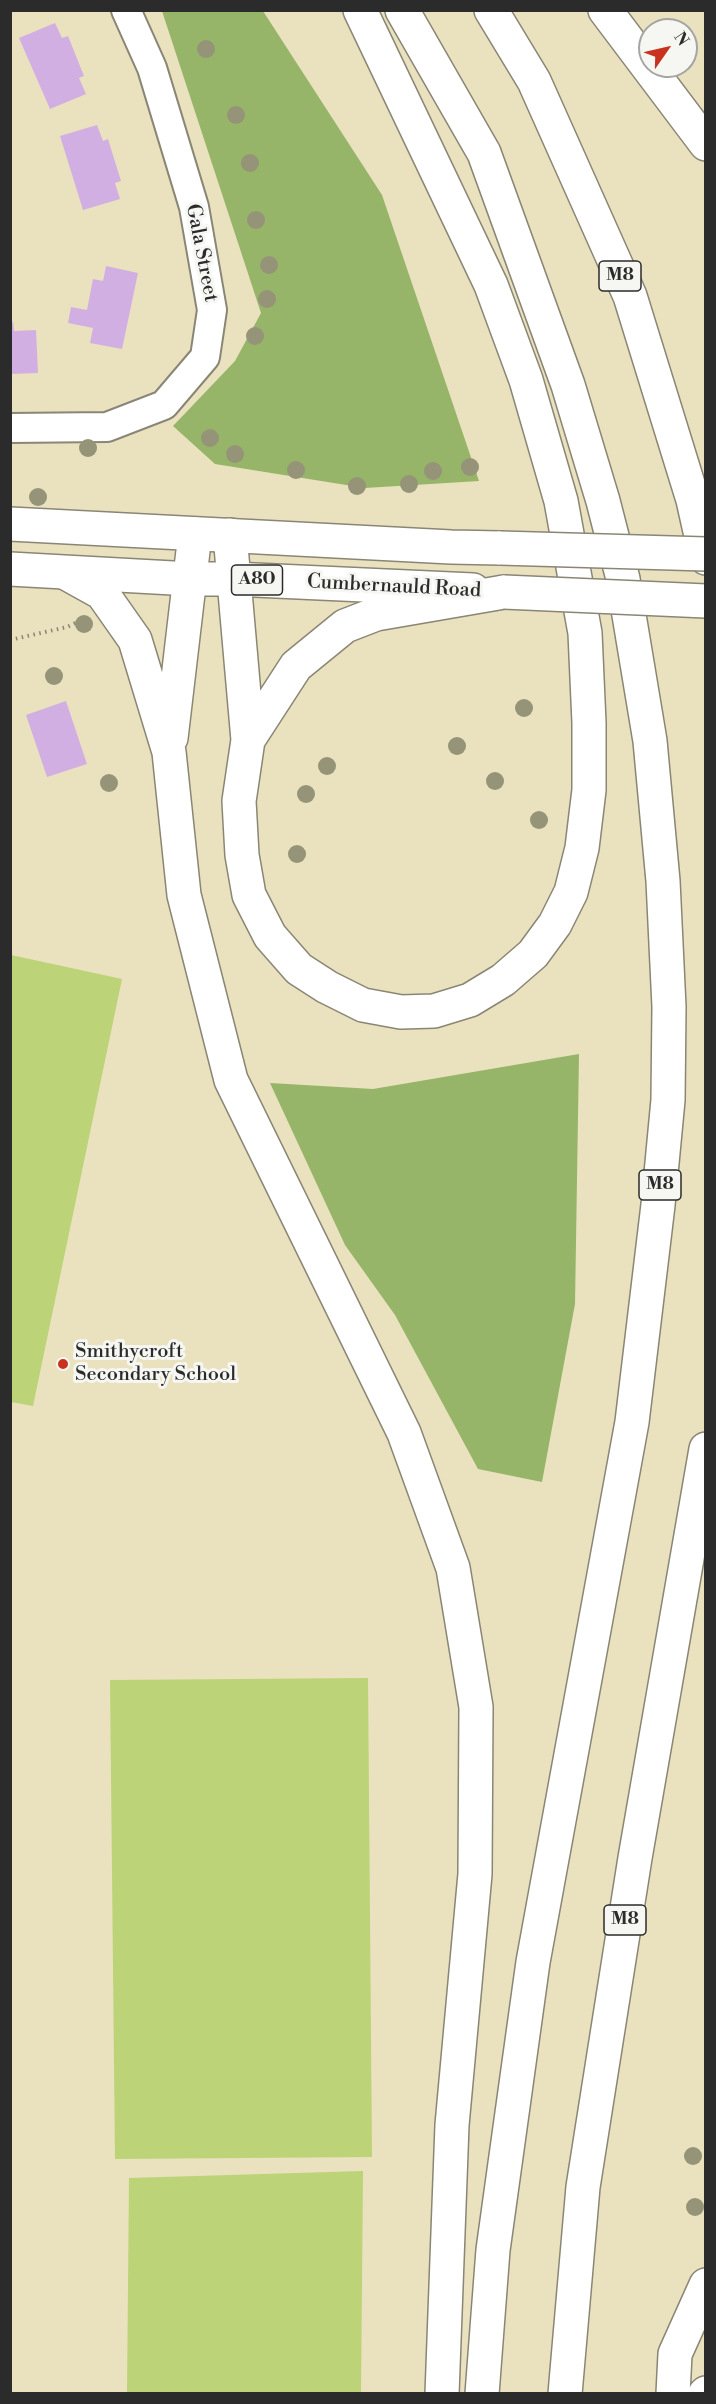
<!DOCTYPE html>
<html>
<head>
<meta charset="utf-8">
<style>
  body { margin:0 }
  #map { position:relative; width:716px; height:2404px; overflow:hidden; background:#eae1bf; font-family:"Libre Bodoni",serif }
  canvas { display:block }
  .frame { position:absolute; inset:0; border:12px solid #2b2b2b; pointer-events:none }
  .north { position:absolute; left:638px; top:18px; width:60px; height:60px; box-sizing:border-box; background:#f6f6f2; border:2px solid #a5a5a2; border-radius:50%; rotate:56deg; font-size:16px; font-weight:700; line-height:24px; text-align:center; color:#2b2b2b }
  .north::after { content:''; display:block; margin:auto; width:21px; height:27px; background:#c8321e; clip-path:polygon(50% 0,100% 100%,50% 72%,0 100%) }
</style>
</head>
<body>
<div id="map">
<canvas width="716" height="2404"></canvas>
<div class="frame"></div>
<div class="north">N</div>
</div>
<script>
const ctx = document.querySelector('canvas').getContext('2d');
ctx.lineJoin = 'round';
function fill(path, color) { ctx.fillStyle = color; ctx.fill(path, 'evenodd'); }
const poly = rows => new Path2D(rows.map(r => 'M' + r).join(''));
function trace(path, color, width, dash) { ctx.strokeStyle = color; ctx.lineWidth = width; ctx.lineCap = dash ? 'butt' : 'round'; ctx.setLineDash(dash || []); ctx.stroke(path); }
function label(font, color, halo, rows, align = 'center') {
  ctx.font = font + ' "Libre Bodoni",serif'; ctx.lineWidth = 6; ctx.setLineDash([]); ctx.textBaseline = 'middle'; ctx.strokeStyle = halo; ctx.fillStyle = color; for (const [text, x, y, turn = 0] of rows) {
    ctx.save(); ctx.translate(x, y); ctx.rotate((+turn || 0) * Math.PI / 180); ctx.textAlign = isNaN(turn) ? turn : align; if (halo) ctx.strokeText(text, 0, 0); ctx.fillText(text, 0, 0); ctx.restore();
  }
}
fill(poly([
  [11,955,122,979,33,1406,11,1402],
  [368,1678,372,2157,115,2159,110,1680],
  [363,2171,361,2393,127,2393,129,2178]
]), '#bdd377');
fill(poly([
  [162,11,263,11,382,195,479,481,365,488,215,464,173,426,235,361,261,313],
  [579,1054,575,1304,542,1482,478,1469,395,1315,345,1245,270,1083,373,1089]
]), '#96b568');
fill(poly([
  [55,23,62,38,68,36,84,76,79,78,86,94,50,109,19,38],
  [97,125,103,141,108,139,121,181,115,183,120,199,83,210,60,136],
  [106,266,138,273,122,349,90,343,93,328,68,323,71,307,87,310,93,279,103,281],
  [13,322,14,331,36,330,38,373,10,374,10,323],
  [66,701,87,764,47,777,26,715]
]), '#d2afe3');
const street = poly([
  [10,428,107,427,164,405,205,357,212,310,194,207,152,68,126,10]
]);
const primary = poly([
  [10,524,451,547,500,548],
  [10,569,191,579,233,579,473,590]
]);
const highway = poly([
  [402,10,484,153,568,385,603,501,623,579,650,741,663,881,669,1007,668,1100,658,1205,632,1422,533,1962,493,2250,482,2394],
  [491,10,534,81,630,296,693,500,706,558],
  [605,10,706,144],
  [230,535,248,740,239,801,242,855,249,895,270,936,299,969,327,987,363,1005,401,1012,434,1011,470,1000,503,980,533,954,555,924,571,892,582,848,589,790,589,723,585,633,561,501,526,380,491,285,360,10],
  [66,573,102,593,135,640,169,752,184,895,231,1080,404,1433,453,1568,476,1707,475,1874,452,2125,442,2394],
  [171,738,195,534],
  [248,740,296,666,345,626,376,614,504,592],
  [565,2394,583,2187,635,1858,706,1449],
  [673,2394,675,2354,706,2285],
  [705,2394,706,2393]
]);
trace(street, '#8a8675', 32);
trace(primary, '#8a8675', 36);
trace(highway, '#8a8675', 36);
trace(poly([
  [10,640,67,627,82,620]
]), '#8a8675', 4, [1.5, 4.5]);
trace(street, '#fff', 28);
trace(primary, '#fff', 33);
trace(highway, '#fff', 33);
const primaryBridge = poly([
  [500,548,706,554],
  [504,592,706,601]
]);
trace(primaryBridge, '#8a8675', 36, []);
trace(primaryBridge, '#fff', 33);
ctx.fillStyle = '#959478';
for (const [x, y] of [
  [206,49],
  [236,115],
  [250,163],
  [256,220],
  [269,265],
  [267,299],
  [255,336],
  [210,438],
  [88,448],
  [235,454],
  [470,467],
  [296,470],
  [433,471],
  [409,484],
  [357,486],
  [38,497],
  [84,624],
  [54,676],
  [524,708],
  [457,746],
  [327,766],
  [495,781],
  [109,783],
  [306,794],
  [539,820],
  [297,854],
  [693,2156],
  [695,2207]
]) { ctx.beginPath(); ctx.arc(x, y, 9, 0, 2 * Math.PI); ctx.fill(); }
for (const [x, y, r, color] of [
  [63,1364,6,"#c8321e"]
]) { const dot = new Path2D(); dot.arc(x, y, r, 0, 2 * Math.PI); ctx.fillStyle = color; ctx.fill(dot); trace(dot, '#f6f6f2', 2); }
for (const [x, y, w] of [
  [620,276,42],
  [257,580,51],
  [660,1185,42],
  [625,1920,42]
]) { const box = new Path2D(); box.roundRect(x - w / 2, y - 15, w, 30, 4.5); ctx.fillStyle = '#f6f6f2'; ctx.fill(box); trace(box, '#2b2b2b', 1.5); }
label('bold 18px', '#2b2b2b', null, [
  ["M8",620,276],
  ["A80",257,580],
  ["M8",660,1185],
  ["M8",625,1920]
]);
label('20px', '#2b2b2b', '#f6f6f2', [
  ["Gala Street",201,253,79],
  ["Cumbernauld Road",394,587,3]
]);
label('20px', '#2b2b2b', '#f6f6f2', [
  ["Smithycroft",75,1352],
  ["Secondary School",75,1375]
], 'left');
</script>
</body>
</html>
